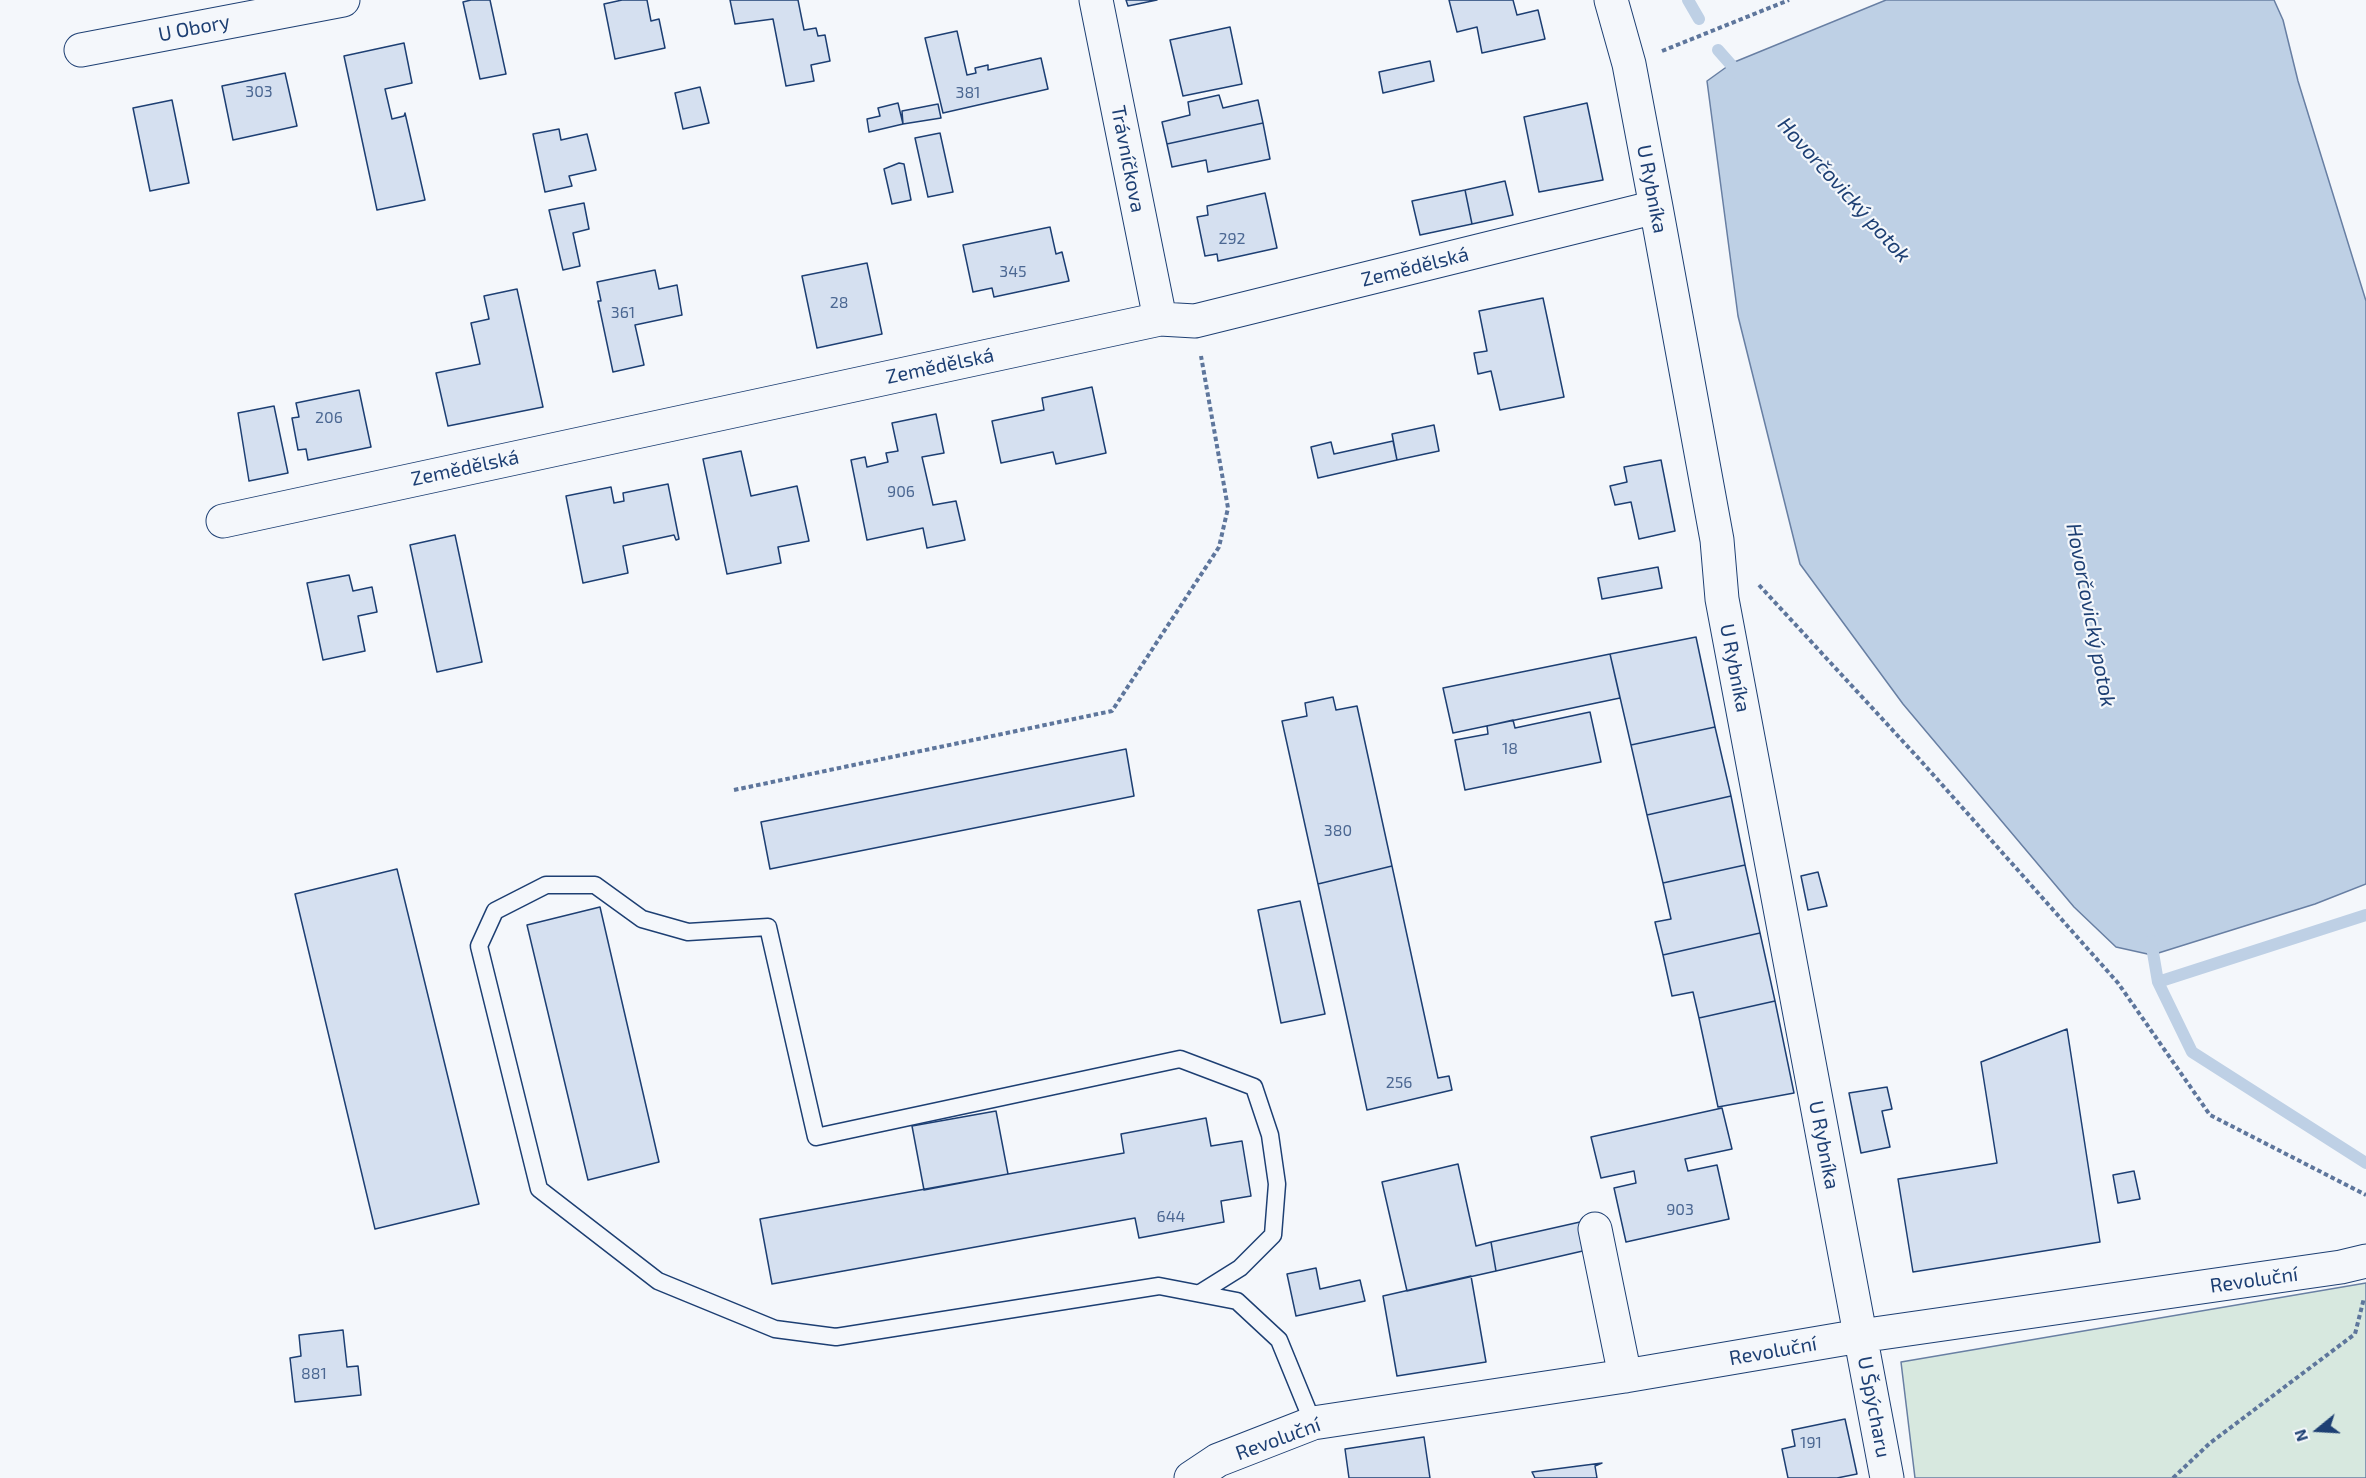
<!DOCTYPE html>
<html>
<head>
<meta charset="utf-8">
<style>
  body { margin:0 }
  #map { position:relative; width:2366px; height:1478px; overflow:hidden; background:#f4f7fb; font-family:"Exo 2",sans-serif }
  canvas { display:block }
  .north { position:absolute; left:2288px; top:1400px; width:60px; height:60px; -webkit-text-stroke:4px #f4f7fb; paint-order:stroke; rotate:252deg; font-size:16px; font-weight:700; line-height:24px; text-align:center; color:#1d3f73 }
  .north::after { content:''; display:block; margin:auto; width:21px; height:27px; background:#1d3f73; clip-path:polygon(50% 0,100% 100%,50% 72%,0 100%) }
</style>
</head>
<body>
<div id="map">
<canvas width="2366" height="1478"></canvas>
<div class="north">N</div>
</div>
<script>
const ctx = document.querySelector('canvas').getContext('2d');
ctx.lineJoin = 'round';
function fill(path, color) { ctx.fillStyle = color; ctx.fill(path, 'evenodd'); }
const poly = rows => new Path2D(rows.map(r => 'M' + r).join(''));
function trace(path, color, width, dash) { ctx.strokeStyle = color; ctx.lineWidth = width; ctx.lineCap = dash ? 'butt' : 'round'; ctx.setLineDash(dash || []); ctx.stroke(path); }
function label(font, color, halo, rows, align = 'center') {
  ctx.font = font + ' "Exo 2",sans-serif'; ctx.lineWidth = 4.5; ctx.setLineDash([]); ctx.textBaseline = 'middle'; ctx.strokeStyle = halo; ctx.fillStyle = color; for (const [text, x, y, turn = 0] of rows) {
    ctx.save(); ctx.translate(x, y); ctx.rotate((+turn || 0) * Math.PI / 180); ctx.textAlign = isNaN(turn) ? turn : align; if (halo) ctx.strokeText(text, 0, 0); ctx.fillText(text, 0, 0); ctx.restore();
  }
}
const green = poly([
  [2366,1283,2366,1478,1915,1478,1901,1362,2366,1283]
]);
fill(green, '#d7e8df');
trace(green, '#687fa3', 1.5);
const water = poly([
  [1886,0,2274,0,2283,20,2298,81,2366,301,2366,884,2315,904,2152,955,2116,947,2074,907,1903,704,1800,564,1738,316,1707,81,1732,63,1886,0]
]);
fill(water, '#bed0e5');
trace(water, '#687fa3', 1.5);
trace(poly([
  [1688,0,1699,19],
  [1718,50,1741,76],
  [2151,941,2158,982,2192,1052,2366,1163],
  [2158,982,2366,915]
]), '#bed0e5', 12);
const building = poly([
  [471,0,490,0,506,74,480,79,463,2,471,0],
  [622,0,647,0,651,21,659,19,665,48,615,59,604,4,622,0],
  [730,0,798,0,804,30,816,28,818,36,825,35,830,61,811,65,814,81,786,86,773,19,735,24,730,0],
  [1126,0,1157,0,1128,6,1126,0],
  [1449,0,1513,0,1517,15,1538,10,1545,39,1482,53,1477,27,1457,32,1449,0],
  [1230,27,1242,84,1183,96,1170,40,1230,27],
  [957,31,967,75,976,73,975,68,988,65,988,70,1041,58,1048,89,943,113,925,38,957,31],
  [404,43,412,83,385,89,392,119,404,116,405,113,425,200,377,210,344,56,404,43],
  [1430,61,1434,81,1383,93,1379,72,1430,61],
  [285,73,297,126,233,140,222,86,285,73],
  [700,87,709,123,683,129,675,93,700,87],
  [1219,95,1223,108,1258,100,1263,123,1167,144,1162,122,1190,115,1188,102,1219,95],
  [172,100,189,183,150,191,133,108,172,100],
  [898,103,903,124,869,132,867,119,880,116,878,108,898,103],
  [1587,103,1603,180,1539,192,1524,117,1587,103],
  [938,104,941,118,903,124,902,111,938,104],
  [1263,123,1270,159,1208,172,1206,160,1172,167,1167,144,1263,123],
  [559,129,561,140,587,134,596,170,569,176,572,186,545,192,533,134,559,129],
  [940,133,953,192,928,197,915,138,940,133],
  [899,163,904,164,911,200,892,204,884,169,899,163],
  [1505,181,1513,215,1472,224,1465,190,1505,181],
  [1465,190,1472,224,1420,235,1412,201,1465,190],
  [1265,193,1277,248,1218,261,1217,254,1205,256,1197,217,1208,215,1207,206,1265,193],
  [584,203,589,229,573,233,580,266,563,270,549,210,584,203],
  [1050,227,1056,254,1062,252,1069,281,994,297,992,288,973,292,963,245,1050,227],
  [867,263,882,334,817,348,802,276,867,263],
  [655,270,659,289,677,285,682,315,635,325,644,365,613,372,598,301,601,301,597,282,655,270],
  [517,289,543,407,448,426,436,373,480,364,471,323,489,319,484,296,517,289],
  [1543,298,1564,397,1500,410,1491,371,1478,374,1474,353,1487,351,1479,311,1543,298],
  [1092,387,1106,453,1056,464,1053,452,1001,463,992,421,1044,410,1042,398,1092,387],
  [359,390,371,447,308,460,306,449,298,450,292,418,299,417,296,403,359,390],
  [274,406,288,473,249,481,238,413,274,406],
  [936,414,944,453,922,457,933,505,956,501,965,540,927,548,923,528,867,540,851,460,865,457,867,467,888,462,886,453,898,451,892,423,936,414],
  [1434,425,1439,451,1397,460,1392,434,1434,425],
  [1393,441,1397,460,1318,478,1311,447,1331,442,1334,454,1393,441],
  [741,451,751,496,797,486,809,541,778,547,781,563,727,574,703,459,741,451],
  [1661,460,1675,531,1639,539,1631,502,1615,505,1610,486,1627,482,1624,467,1661,460],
  [668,484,679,539,676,540,674,535,623,546,628,573,583,583,566,496,611,487,614,503,624,501,623,493,668,484],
  [455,535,482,662,437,672,410,545,455,535],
  [1658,567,1662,588,1602,599,1598,578,1658,567],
  [349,575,353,591,372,587,377,612,358,616,365,651,323,660,307,583,349,575],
  [1696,637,1715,727,1631,745,1610,654,1696,637],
  [1610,654,1620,698,1453,733,1443,688,1610,654],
  [1333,697,1336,710,1357,706,1392,866,1318,884,1282,721,1307,716,1305,703,1333,697],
  [1590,712,1601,762,1465,790,1455,740,1488,734,1487,726,1513,720,1515,728,1590,712],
  [1715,727,1731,796,1647,815,1631,745,1715,727],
  [1126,749,1134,796,770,869,761,822,1126,749],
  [1731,796,1745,865,1663,883,1647,815,1731,796],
  [1745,865,1760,933,1663,955,1655,922,1671,919,1663,883,1745,865],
  [1392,866,1438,1078,1449,1076,1452,1090,1367,1110,1318,884,1392,866],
  [397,869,479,1204,375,1229,295,894,397,869],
  [1818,872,1827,906,1808,910,1801,876,1818,872],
  [1300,901,1325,1014,1281,1023,1258,910,1300,901],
  [600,907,659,1162,588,1180,527,925,600,907],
  [1760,933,1775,1001,1699,1018,1693,992,1672,996,1663,955,1760,933],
  [1775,1001,1794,1093,1718,1107,1699,1018,1775,1001],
  [2067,1029,2100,1242,1913,1272,1898,1179,1997,1163,1981,1062,2067,1029],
  [1887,1087,1892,1109,1882,1111,1890,1147,1861,1153,1849,1093,1887,1087],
  [1722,1108,1732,1149,1685,1159,1688,1171,1717,1165,1729,1219,1626,1242,1614,1188,1636,1183,1634,1171,1601,1178,1591,1137,1722,1108],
  [996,1111,1008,1174,924,1190,912,1126,996,1111],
  [1206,1118,1211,1146,1242,1141,1251,1196,1221,1201,1224,1222,1139,1238,1135,1218,772,1284,760,1219,1124,1153,1121,1134,1206,1118],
  [1458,1164,1476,1246,1491,1242,1496,1271,1407,1291,1382,1182,1458,1164],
  [2134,1171,2140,1199,2118,1203,2113,1175,2134,1171],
  [1580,1222,1587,1250,1496,1271,1491,1242,1580,1222],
  [1316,1268,1320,1289,1360,1280,1365,1301,1296,1316,1287,1274,1316,1268],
  [1471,1276,1486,1362,1397,1376,1383,1296,1471,1276],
  [343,1330,347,1367,358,1366,361,1395,295,1402,290,1358,301,1356,299,1335,343,1330],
  [1845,1419,1857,1474,1837,1478,1788,1478,1782,1449,1795,1446,1792,1430,1845,1419],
  [1424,1437,1430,1478,1349,1478,1345,1449,1424,1437],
  [1602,1463,1595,1466,1597,1478,1535,1478,1532,1472,1602,1463]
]);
fill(building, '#d5e0f0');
trace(building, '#1d3f73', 1.5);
const service = poly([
  [1200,1293,1240,1268,1273,1235,1277,1184,1270,1135,1254,1087,1180,1059,816,1137,768,927,688,932,642,919,595,885,546,885,495,911,479,946,539,1189,658,1281,775,1329,836,1337,1159,1286,1237,1301,1279,1340,1313,1423]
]);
const minor = poly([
  [1096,0,1160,319],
  [1611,0,1629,64,1656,207,1717,540,1722,599,1887,1478],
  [81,50,343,0],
  [223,521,1160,319,1195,321,1656,207],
  [1595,1229,1625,1376],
  [1191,1478,1218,1460,1313,1423,1625,1376,1860,1336,2341,1267,2366,1261]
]);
trace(service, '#1d3f73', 19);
trace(minor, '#1d3f73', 35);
trace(poly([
  [1662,51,1789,0],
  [1759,585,1921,761,2118,983,2210,1115,2366,1195],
  [734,790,1112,711,1219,547,1228,508,1201,356],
  [2173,1478,2210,1443,2355,1334,2364,1298]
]), '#5e769c', 4, [4.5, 3]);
trace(service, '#f4f7fb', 16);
trace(minor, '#f4f7fb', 33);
label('16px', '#4b6792', null, [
  ["303",259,92],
  ["381",968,93],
  ["292",1232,239],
  ["345",1013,272],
  ["28",839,303],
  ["361",623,313],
  ["206",329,418],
  ["906",901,492],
  ["18",1510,749],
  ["380",1338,831],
  ["256",1399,1083],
  ["903",1680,1210],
  ["644",1171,1217],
  ["881",314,1374],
  ["191",1811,1443]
]);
label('20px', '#1d3f73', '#f4f7fb', [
  ["U Obory",194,28,-11],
  ["Trávníčkova",1128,159,79],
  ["U Rybníka",1652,189,79],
  ["Zemědělská",1415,267,-14],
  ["Zemědělská",940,366,-12],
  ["Zemědělská",465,468,-12],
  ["U Rybníka",1735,668,79],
  ["U Rybníka",1824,1145,79],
  ["Revoluční",2254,1280,-8],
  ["Revoluční",1773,1351,-10],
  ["U Špýcharu",1874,1407,79],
  ["Revoluční",1278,1439,-20]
]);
label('italic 21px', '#1d3f73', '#f4f7fb', [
  ["Hovorčovický potok",1844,190,48],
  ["Hovorčovický potok",2091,615,79]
]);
</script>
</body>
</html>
